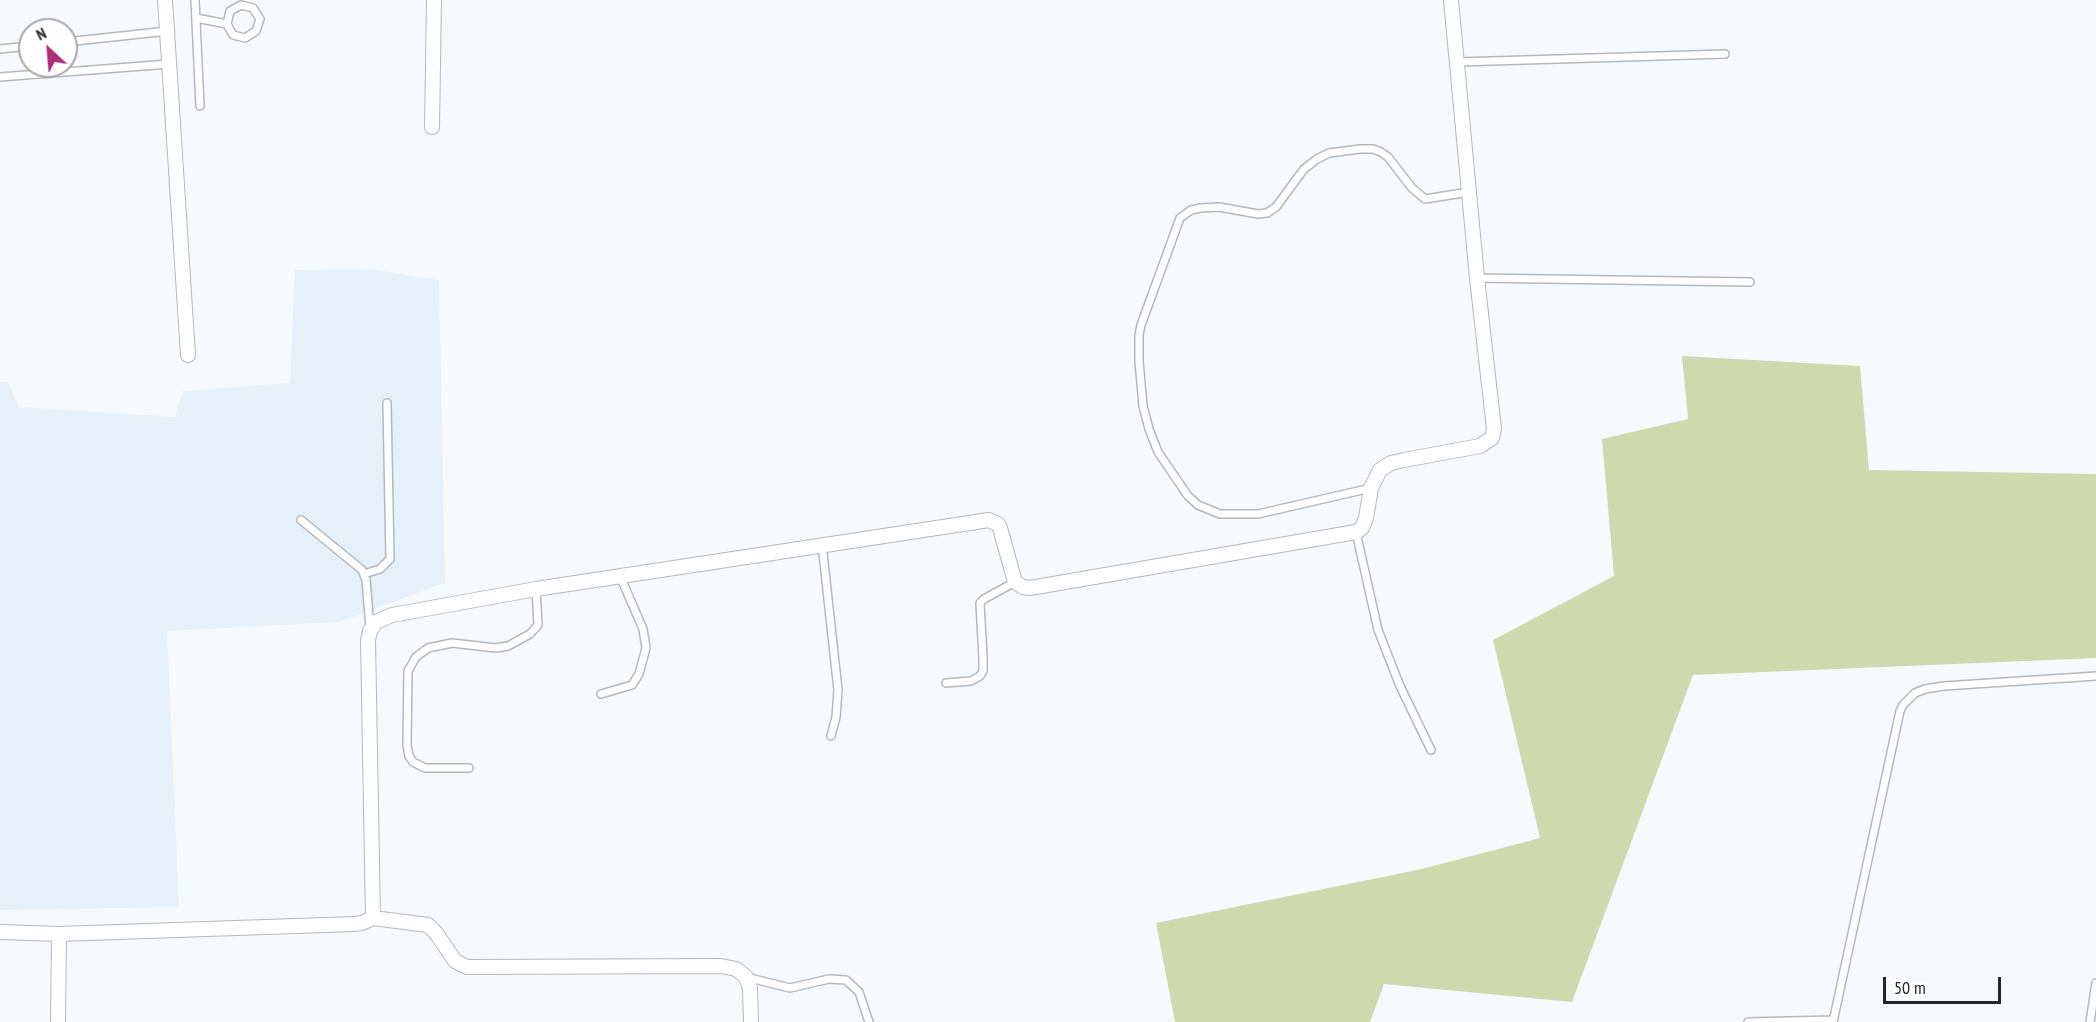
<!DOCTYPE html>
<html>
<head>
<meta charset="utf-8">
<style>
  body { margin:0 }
  #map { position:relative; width:2096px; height:1022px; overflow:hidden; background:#f6fafe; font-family:"PT Sans Narrow",sans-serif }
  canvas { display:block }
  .north { position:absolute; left:18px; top:18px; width:60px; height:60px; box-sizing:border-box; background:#fff; border:2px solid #a8a8a9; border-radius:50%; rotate:334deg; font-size:16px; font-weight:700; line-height:24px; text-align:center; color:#252627 }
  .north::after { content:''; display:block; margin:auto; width:21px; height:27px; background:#af2c76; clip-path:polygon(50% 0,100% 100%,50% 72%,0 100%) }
  .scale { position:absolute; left:1883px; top:977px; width:118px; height:27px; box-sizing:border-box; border:3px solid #252627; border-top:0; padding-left:8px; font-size:18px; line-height:21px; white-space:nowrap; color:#252627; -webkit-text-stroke:4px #fff; paint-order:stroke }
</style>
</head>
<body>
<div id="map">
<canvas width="2096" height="1022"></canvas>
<div class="north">N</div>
<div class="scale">50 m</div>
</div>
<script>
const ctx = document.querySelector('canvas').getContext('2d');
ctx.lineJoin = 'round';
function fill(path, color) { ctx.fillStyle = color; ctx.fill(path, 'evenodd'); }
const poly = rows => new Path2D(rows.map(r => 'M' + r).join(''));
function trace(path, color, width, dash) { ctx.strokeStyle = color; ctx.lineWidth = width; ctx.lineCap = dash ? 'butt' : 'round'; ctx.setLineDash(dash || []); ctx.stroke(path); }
fill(poly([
  [370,269,439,280,445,583,339,622,167,631,179,907,0,910,0,382,8,382,19,407,175,417,183,391,290,383,295,270]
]), '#e6f0fa');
fill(poly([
  [1682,356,1860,366,1869,470,2096,474,2096,658,1693,675,1572,1002,1384,984,1370,1022,1175,1022,1156,923,1422,869,1540,838,1493,640,1614,576,1602,439,1688,419]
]), '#cedaad');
const service = poly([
  [195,0,200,106],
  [196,18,227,24,230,11,241,5,253,8,260,19,256,31,245,38,233,35,227,24],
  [66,42,168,31],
  [0,49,30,46],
  [1458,62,1725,54],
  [0,77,169,64],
  [1477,278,1750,282],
  [1371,488,1258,514,1220,514,1198,505,1188,496,1158,452,1149,429,1143,406,1139,361,1139,335,1141,325,1180,218,1191,210,1201,208,1219,207,1258,214,1267,213,1276,207,1304,169,1317,159,1329,153,1360,149,1373,149,1381,152,1388,157,1412,188,1425,199,1469,192],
  [301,520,362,570,366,580,370,628],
  [1356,532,1378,630,1400,686,1431,750],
  [822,544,838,690,836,717,831,736],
  [364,574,380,569,390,559,387,403],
  [946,683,971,681,980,676,983,671,983,658,980,603,984,599,1015,582],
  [601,694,632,685,639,674,646,648,643,629,620,576],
  [469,768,425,768,413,762,409,756,407,745,408,671,416,657,428,648,452,643,496,648,508,646,530,634,538,625,536,589],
  [746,977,790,988,829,979,846,980,859,992,869,1022],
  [1748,1022,1833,1020],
  [1833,1022,1900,711,1903,705,1915,693,1925,689,1944,686,2096,676],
  [2090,1022,2096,983]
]);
const minor = poly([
  [165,0,188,355],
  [432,127,434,0],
  [373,918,428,925,436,933,455,961,467,967,721,966,736,969,746,977,750,988,751,1022],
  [0,932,59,934,354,924,362,923,373,918,368,640,370,631,376,622,392,615,536,589,989,520,998,524,1000,528,1015,582,1023,587,1030,588,1356,532,1362,528,1366,518,1371,488,1380,470,1391,463,1404,460,1480,446,1492,438,1494,429,1477,278,1451,0],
  [58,1022,59,934]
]);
trace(service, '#b4b8bc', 10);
trace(minor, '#b4b8bc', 16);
trace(service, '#fff', 7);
trace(minor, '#fff', 14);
</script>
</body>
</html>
